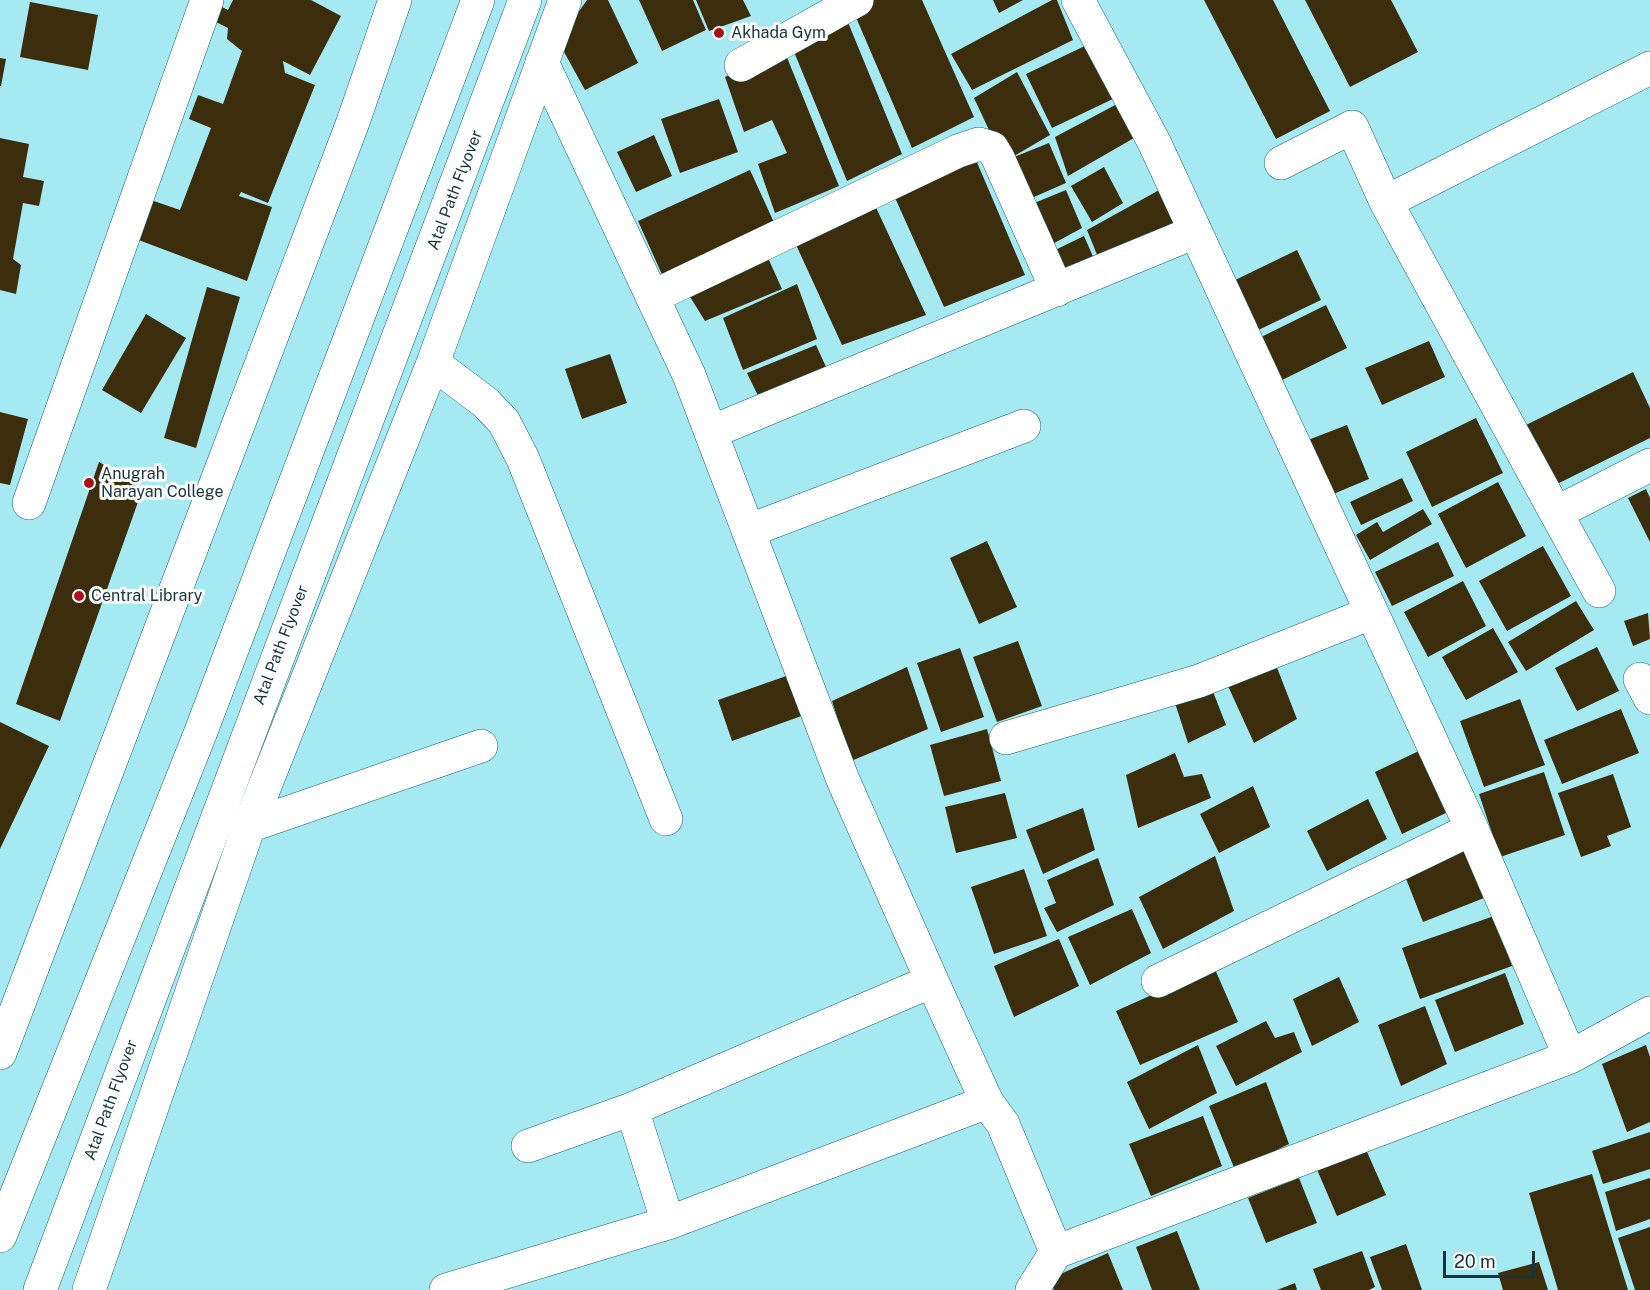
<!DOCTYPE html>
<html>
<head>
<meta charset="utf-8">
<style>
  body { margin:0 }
  #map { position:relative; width:1650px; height:1290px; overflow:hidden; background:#a5eaf3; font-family:"Public Sans",sans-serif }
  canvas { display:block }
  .scale { position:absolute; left:1443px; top:1251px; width:92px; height:27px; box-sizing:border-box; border:3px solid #183438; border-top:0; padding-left:8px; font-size:18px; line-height:21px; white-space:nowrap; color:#183438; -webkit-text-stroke:4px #fdfdfd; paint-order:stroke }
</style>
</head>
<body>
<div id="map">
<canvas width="1650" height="1290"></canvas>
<div class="scale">20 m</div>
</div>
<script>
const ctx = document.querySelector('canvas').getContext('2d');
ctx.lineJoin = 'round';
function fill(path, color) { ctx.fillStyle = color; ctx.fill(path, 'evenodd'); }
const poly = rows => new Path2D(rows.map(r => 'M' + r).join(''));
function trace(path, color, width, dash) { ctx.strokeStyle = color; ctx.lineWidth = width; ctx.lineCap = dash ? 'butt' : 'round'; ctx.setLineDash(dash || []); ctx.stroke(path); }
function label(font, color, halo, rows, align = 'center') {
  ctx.font = font + ' "Public Sans",sans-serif'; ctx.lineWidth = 6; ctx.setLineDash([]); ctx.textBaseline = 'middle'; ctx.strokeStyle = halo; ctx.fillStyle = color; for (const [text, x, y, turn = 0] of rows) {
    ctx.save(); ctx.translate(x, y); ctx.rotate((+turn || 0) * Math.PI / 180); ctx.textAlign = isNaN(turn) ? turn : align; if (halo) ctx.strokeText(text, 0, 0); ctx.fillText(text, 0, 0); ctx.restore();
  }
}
fill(poly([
  [233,0,311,0,341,16,310,75,283,61,285,73,315,85,268,203,241,192,239,196,272,207,247,281,136,239,151,200,180,210,211,128,189,119,198,95,223,104,242,51,227,39,228,28,216,22,218,5,228,10],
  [587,0,608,0,638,63,585,90,558,41],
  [639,0,693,0,706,30,662,51],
  [696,0,743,0,751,16,709,31],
  [867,0,922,0,974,117,912,148,852,8],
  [993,0,1023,0,999,13],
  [1052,0,1057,0,1073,40,972,90,951,54],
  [1204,0,1273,0,1330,111,1276,139],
  [1305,0,1391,0,1418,52,1350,87],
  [30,2,98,15,88,70,20,57],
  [845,15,902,154,847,181,790,42],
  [1089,44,1115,98,1052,128,1026,74],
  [784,50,839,186,775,213,758,164,787,153,772,120,744,132,725,77],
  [0,58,6,59,1,86,0,86],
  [1017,72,1050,135,1009,159,1049,143,1066,183,1027,200,1004,162,974,98],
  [719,99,738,152,680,173,661,119],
  [1119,103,1134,138,1068,176,1055,137],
  [654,135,672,176,636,192,617,152],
  [0,138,29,144,23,177,44,181,39,206,23,203,13,259,21,265,16,294,0,290],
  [973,153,1025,275,944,307,892,191],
  [1104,167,1123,203,1092,222,1071,186],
  [750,170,777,229,664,279,638,221],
  [1161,189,1180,232,1102,267,1087,230],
  [1066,190,1082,228,1045,248,1027,206],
  [873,201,926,315,842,345,792,236],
  [1084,236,1098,268,1061,284,1047,254],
  [764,249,782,289,705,321,684,287],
  [1297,250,1321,300,1250,334,1227,284],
  [797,284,817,339,743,370,723,318],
  [207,287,240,297,196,448,164,438],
  [1326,305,1347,348,1274,384,1253,341],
  [146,314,186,338,141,413,102,390],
  [1429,341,1445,377,1382,405,1365,368],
  [816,345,832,380,764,408,747,373],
  [610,354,627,403,582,419,565,369],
  [1633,372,1650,408,1650,438,1553,486,1524,426],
  [0,412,28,419,10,485,0,483],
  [1476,418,1503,473,1432,507,1406,452],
  [1347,425,1369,479,1331,495,1308,440],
  [99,462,143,488,60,721,16,704],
  [1402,478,1413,501,1361,525,1350,502],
  [1498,482,1526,536,1466,568,1438,514],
  [1646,489,1650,498,1650,542,1628,498],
  [1423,509,1432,524,1370,560,1356,535,1377,522,1383,532],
  [987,541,1017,607,979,624,950,558],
  [1438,542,1454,576,1392,606,1375,572],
  [1543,546,1571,596,1507,631,1479,581],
  [1463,581,1486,626,1428,657,1404,612],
  [1576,601,1594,630,1526,671,1508,642],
  [1648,613,1650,639,1633,646,1624,621],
  [1493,628,1518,672,1466,700,1442,657],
  [1018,641,1042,706,997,722,973,657],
  [1597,647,1619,691,1577,711,1555,668],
  [960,648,984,717,941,732,917,663],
  [1274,660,1297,719,1254,743,1228,686],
  [907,667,928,729,851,761,832,701],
  [792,674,807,714,732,741,718,700],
  [1210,684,1226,725,1188,743,1174,700],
  [1520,699,1545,765,1484,787,1460,721],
  [1621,709,1639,753,1562,784,1544,740],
  [0,722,49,746,0,849],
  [987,729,1001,781,944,796,930,745],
  [1425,748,1450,811,1402,834,1375,772],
  [1175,753,1184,777,1202,774,1211,798,1138,828,1126,775],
  [1544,772,1565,835,1500,857,1479,794],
  [1613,774,1631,827,1607,836,1611,846,1581,857,1558,793],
  [1253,786,1270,827,1219,853,1200,814],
  [1005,793,1017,838,956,853,945,807],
  [1368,799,1387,839,1327,871,1307,831],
  [1083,808,1095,850,1043,874,1026,830],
  [1464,847,1484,898,1423,922,1403,871],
  [1215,856,1234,911,1163,949,1139,897],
  [1098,858,1114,905,1057,932,1044,908,1056,903,1047,880],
  [1024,869,1047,936,994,954,971,887],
  [1132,909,1151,953,1090,985,1068,937],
  [1494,916,1512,966,1420,999,1402,948],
  [1059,939,1079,986,1014,1017,994,966],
  [1214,967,1238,1022,1140,1065,1116,1011],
  [1505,973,1524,1024,1455,1052,1435,1000],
  [1339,977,1359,1022,1312,1046,1293,999],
  [1425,1006,1447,1064,1401,1086,1378,1025],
  [1266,1021,1275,1038,1294,1032,1302,1052,1236,1086,1216,1046],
  [1198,1045,1217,1093,1149,1129,1127,1082],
  [1646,1045,1650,1057,1650,1122,1627,1132,1602,1064],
  [1266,1082,1289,1144,1235,1170,1209,1106],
  [1203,1116,1222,1166,1151,1196,1129,1144],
  [1650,1132,1650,1169,1603,1184,1592,1151],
  [1364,1145,1386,1195,1337,1216,1315,1165],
  [1592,1174,1628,1290,1558,1290,1529,1193],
  [1299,1178,1317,1223,1266,1243,1248,1198],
  [1650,1178,1650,1219,1616,1231,1605,1192],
  [1650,1227,1650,1290,1635,1290,1618,1238],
  [1177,1231,1200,1290,1152,1290,1136,1247],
  [1406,1244,1422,1290,1382,1290,1370,1257],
  [1362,1251,1375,1287,1369,1290,1321,1290,1313,1269],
  [1108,1253,1123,1290,1054,1290,1049,1279],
  [1539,1262,1548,1290,1503,1290,1498,1273],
  [1295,1283,1297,1290,1277,1290]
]), '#3c2e0c');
const minor = poly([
  [1078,0,1154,142,1472,829,1570,1057],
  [741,65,857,0],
  [1281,163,1352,127,1386,202,1556,513,1650,465],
  [1386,202,1650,68],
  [652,297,958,151,979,144,992,148,998,158,1057,290],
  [433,363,486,403,504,422,523,459,666,819],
  [711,432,1195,232],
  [29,503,207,0],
  [1556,513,1599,591],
  [748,531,1024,426],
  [1640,679,1650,698],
  [1006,738,1199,681,1371,613],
  [249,826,481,746],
  [932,981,987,1102,1003,1124,1056,1252],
  [1158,981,1472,829],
  [0,1053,353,122,395,0],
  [528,1146,632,1109],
  [668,1223,987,1102],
  [89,1290,249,826,433,363,565,0],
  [446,1290,668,1223,632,1109,932,981,843,780,689,375,542,62],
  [1032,1290,1056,1252,1570,1057,1650,1013]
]);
const major = poly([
  [0,1236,200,734,478,0],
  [40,1290,525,0]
]);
trace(minor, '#1b636b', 34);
trace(major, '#1b636b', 34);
trace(minor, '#fff', 33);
trace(major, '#fff', 33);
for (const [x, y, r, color] of [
  [719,33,6,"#a71119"],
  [89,483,6,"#a71119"],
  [79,596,6,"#a71119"]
]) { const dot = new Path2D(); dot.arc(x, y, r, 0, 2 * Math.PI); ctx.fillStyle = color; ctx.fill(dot); trace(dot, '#fdfdfd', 2); }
label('16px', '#183438', '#fdfdfd', [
  ["Akhada Gym",731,33],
  ["Anugrah",101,474],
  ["Narayan College",101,492],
  ["Central Library",91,596]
], 'left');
label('16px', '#183438', '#fdfdfd', [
  ["Atal Path Flyover",455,190,-69],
  ["Atal Path Flyover",281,645,-69],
  ["Atal Path Flyover",111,1100,-70]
]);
</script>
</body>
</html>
